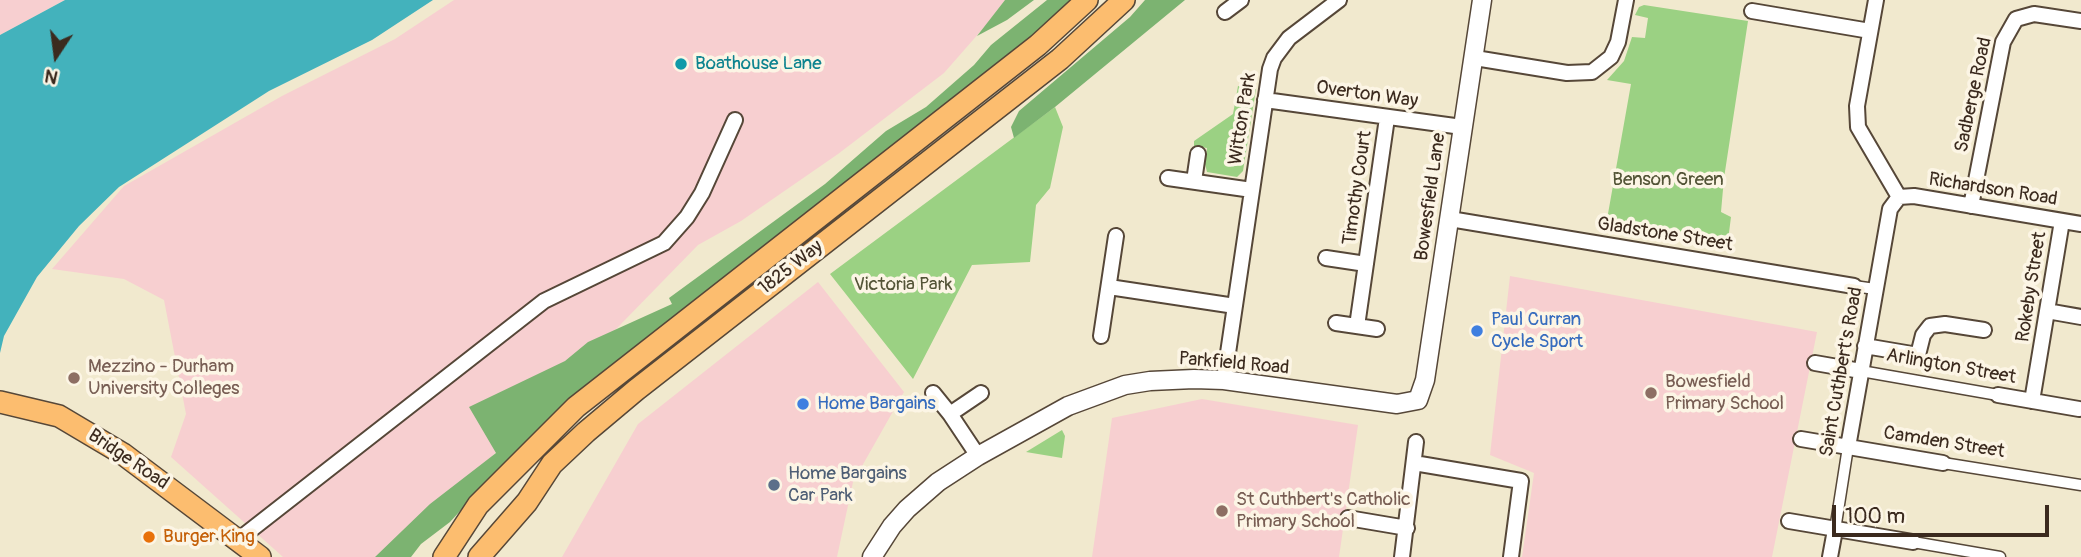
<!DOCTYPE html>
<html>
<head>
<meta charset="utf-8">
<style>
  body { margin:0 }
  #map { position:relative; width:2081px; height:557px; overflow:hidden; background:#f1e9ce; font-family:Pangolin,sans-serif }
  canvas { display:block }
  .north { position:absolute; left:21px; top:21px; width:70px; height:70px; -webkit-text-stroke:5px #fcf5e5; paint-order:stroke; rotate:193deg; font-size:19px; font-weight:700; line-height:28px; text-align:center; color:#3b2a1e }
  .north::after { content:''; display:block; margin:auto; width:24px; height:32px; background:#3b2a1e; clip-path:polygon(50% 0,100% 100%,50% 72%,0 100%) }
  .scale { position:absolute; left:1832px; top:505px; width:217px; height:32px; box-sizing:border-box; border:4px solid #3b2a1e; border-top:0; padding-left:9px; font-size:21px; line-height:24px; white-space:nowrap; color:#3b2a1e; -webkit-text-stroke:5px #fcf5e5; paint-order:stroke }
</style>
</head>
<body>
<div id="map">
<canvas width="2081" height="557"></canvas>
<div class="north">N</div>
<div class="scale">100 m</div>
</div>
<script>
const ctx = document.querySelector('canvas').getContext('2d');
ctx.lineJoin = 'round';
function fill(path, color) { ctx.fillStyle = color; ctx.fill(path, 'evenodd'); }
const poly = rows => new Path2D(rows.map(r => 'M' + r).join(''));
function trace(path, color, width, dash) { ctx.strokeStyle = color; ctx.lineWidth = width; ctx.lineCap = dash ? 'butt' : 'round'; ctx.setLineDash(dash || []); ctx.stroke(path); }
function label(font, color, halo, rows, align = 'center') {
  ctx.font = font + ' Pangolin,sans-serif'; ctx.lineWidth = 7; ctx.setLineDash([]); ctx.textBaseline = 'middle'; ctx.strokeStyle = halo; ctx.fillStyle = color; for (const [text, x, y, turn = 0] of rows) {
    ctx.save(); ctx.translate(x, y); ctx.rotate((+turn || 0) * Math.PI / 180); ctx.textAlign = isNaN(turn) ? turn : align; if (halo) ctx.strokeText(text, 0, 0); ctx.fillText(text, 0, 0); ctx.restore();
  }
}
fill(poly([
  [0,0,65,0,0,35],
  [454,0,1005,0,987,24,944,73,838,154,741,221,698,245,394,557,283,557,171,457,186,414,164,300,124,279,52,269,124,186,282,96,395,39],
  [1510,276,1817,332,1772,557,1522,557,1534,473,1490,455],
  [818,282,904,392,853,482,837,557,562,557,638,424],
  [1202,399,1358,425,1339,557,1092,557,1112,418]
]), '#f7cfd0');
fill(poly([
  [1644,5,1748,21,1724,178,1721,212,1731,217,1727,248,1606,225,1631,84,1607,80,1624,61,1632,37,1645,38,1648,18,1635,15,1639,7],
  [1238,86,1256,89,1243,171,1237,177,1207,172,1205,164,1207,148,1194,146,1194,141,1233,114],
  [1055,107,1063,127,1050,188,1036,205,1030,262,972,265,913,379,830,274],
  [1062,430,1065,436,1062,458,1026,452]
]), '#9bd183');
fill(poly([
  [1005,0,1034,0,1007,20,977,36],
  [1047,0,1074,0,987,74,606,371,505,462,450,522,421,544,411,557,375,557,430,504,496,453,469,407,565,361,588,342,672,304,669,298,825,184,886,131,926,107,974,65,991,45],
  [1145,0,1185,0,1055,107,1014,138,1011,127,1019,111,1130,17]
]), '#7cb371');
fill(poly([
  [65,0,433,0,372,40,269,91,119,187,79,226,37,277,4,336,0,353,0,35]
]), '#43b2bc');
const pedestrian = poly([
  [1854,286,1875,289],
  [1861,371,1998,395],
  [1943,463,2081,485],
  [1835,530,1848,447],
  [1913,542,2000,557]
]);
const minor = poly([
  [1876,0,1857,106,1858,127,1899,197],
  [1752,11,1870,31],
  [1225,12,1241,0],
  [1475,58,1567,73,1592,72,1611,57,1618,42,1626,0],
  [1265,100,1462,127],
  [1168,178,1252,190],
  [1194,181,1198,154],
  [1899,197,1914,196,2081,224],
  [1971,206,2003,42,2016,19,2034,14,2081,21],
  [1450,219,1854,286],
  [1326,258,1366,264],
  [1109,287,1235,306],
  [2047,311,2081,317],
  [1336,323,1377,329],
  [1357,326,1387,118],
  [1101,336,1116,236],
  [1865,346,1918,355,1923,335,1930,326,1945,324,1984,330],
  [1815,363,1861,371],
  [1224,380,1270,69,1274,58,1289,38,1339,0],
  [933,393,950,414,978,456],
  [1998,395,2079,409],
  [2032,401,2062,221],
  [950,414,981,393],
  [1801,439,1943,463],
  [1848,447,1890,209,1899,197],
  [1414,463,1521,481,1511,557],
  [1348,518,1407,528],
  [1789,521,1913,542],
  [238,540,544,301,664,243,687,217,702,193,735,120],
  [1402,557,1416,442],
  [1830,557,1835,530]
]);
const tertiary = poly([
  [872,557,892,526,907,509,938,482,978,456,1068,406,1125,385,1150,381,1194,379,1224,380,1397,404,1418,400,1425,380,1482,0]
]);
const primary = poly([
  [0,402,59,416,123,454,260,557],
  [444,557,478,505,576,407,1038,45,1087,0],
  [479,557,527,502,552,464,586,432,636,390,1060,59,1124,0]
]);
trace(pedestrian, '#564738', 13);
trace(minor, '#564738', 18);
trace(tertiary, '#564738', 21);
trace(primary, '#564738', 24);
trace(pedestrian, '#fff', 10);
trace(minor, '#fff', 14);
trace(tertiary, '#fff', 18);
trace(primary, '#fcbd6f', 21);
for (const [x, y, r, color] of [
  [681,64,7,"#0f9aa8"],
  [1477,331,7,"#3f7fe0"],
  [74,378,7,"#8d6e63"],
  [1651,393,7,"#8d6e63"],
  [803,404,7,"#3f7fe0"],
  [774,485,7,"#5c6f8a"],
  [1222,511,7,"#8d6e63"],
  [149,537,7,"#e8710a"]
]) { const dot = new Path2D(); dot.arc(x, y, r, 0, 2 * Math.PI); ctx.fillStyle = color; ctx.fill(dot); trace(dot, '#fcf5e5', 2.5); }
label('19px', '#0d838f', '#fcf5e5', [
  ["Boathouse Lane",695,64]
], 'left');
label('19px', '#3b2a1e', '#fcf5e5', [
  ["Overton Way",1367,95,8],
  ["Sadberge Road",1974,95,-78],
  ["Witton Park",1243,119,-81],
  ["Timothy Court",1358,188,-82],
  ["Richardson Road",1993,190,9],
  ["Bowesfield Lane",1431,197,-82],
  ["Gladstone Street",1665,235,9],
  ["1825 Way",791,268,-38],
  ["Rokeby Street",2032,287,-81],
  ["Parkfield Road",1234,364,5],
  ["Arlington Street",1951,367,10],
  ["Saint Cuthbert's Road",1842,372,-80],
  ["Camden Street",1944,443,9],
  ["Bridge Road",128,460,34]
]);
label('19px', '#535437', '#fcf5e5', [
  ["Benson Green",1668,180],
  ["Victoria Park",903,285]
]);
label('19px', '#366cbe', '#fcf5e5', [
  ["Paul Curran",1491,320],
  ["Cycle Sport",1491,342],
  ["Home Bargains",817,404]
], 'left');
label('19px', '#785e54', '#fcf5e5', [
  ["Mezzino - Durham",88,367],
  ["University Colleges",88,389],
  ["Bowesfield",1665,382],
  ["Primary School",1665,404],
  ["St Cuthbert's Catholic",1236,500],
  ["Primary School",1236,522]
], 'left');
label('19px', '#4e5e75', '#fcf5e5', [
  ["Home Bargains",788,474],
  ["Car Park",788,496]
], 'left');
label('19px', '#c56008', '#fcf5e5', [
  ["Burger King",163,537]
], 'left');
</script>
</body>
</html>
